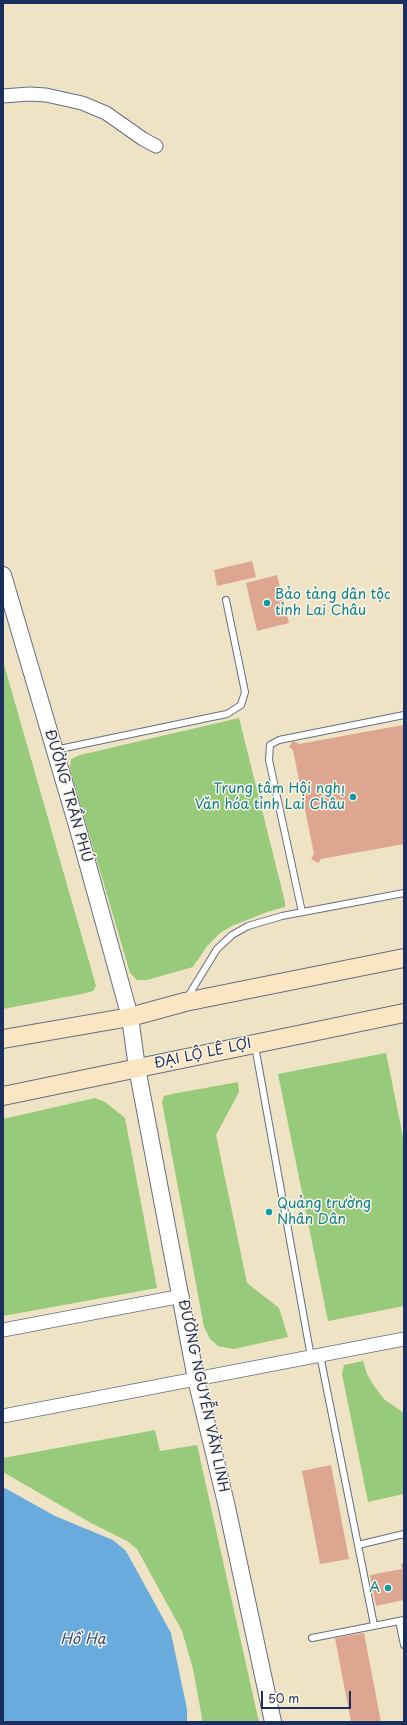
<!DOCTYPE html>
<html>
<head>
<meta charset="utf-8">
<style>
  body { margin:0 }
  #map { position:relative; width:407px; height:1725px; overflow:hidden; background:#eee4c5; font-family:"Playpen Sans",sans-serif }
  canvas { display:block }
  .frame { position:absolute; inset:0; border:4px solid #1b2f5e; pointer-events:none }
  .scale { position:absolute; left:261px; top:1691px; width:90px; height:18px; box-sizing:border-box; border:2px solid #1b2f5e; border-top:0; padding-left:5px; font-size:12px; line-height:14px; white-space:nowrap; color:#1b2f5e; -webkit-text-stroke:3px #fcf5e5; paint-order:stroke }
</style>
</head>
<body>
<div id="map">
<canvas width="407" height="1725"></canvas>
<div class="frame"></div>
<div class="scale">50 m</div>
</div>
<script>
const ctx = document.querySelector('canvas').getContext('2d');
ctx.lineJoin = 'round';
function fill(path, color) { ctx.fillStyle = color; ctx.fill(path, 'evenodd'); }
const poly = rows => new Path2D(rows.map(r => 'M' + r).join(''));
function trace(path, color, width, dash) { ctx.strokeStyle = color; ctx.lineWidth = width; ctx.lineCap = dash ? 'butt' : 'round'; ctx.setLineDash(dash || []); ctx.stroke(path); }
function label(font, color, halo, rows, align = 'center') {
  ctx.font = font + ' "Playpen Sans",sans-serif'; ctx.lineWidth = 3; ctx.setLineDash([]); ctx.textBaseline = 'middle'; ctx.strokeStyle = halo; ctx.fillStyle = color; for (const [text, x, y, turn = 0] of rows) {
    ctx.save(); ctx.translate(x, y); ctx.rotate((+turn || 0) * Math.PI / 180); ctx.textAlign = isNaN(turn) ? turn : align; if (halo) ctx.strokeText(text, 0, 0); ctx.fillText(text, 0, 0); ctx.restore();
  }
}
fill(poly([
  [3,661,96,986,93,991,82,994,3,1009],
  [239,718,285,902,285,907,267,912,232,926,220,933,207,946,193,967,147,980,137,980,130,973,70,769,71,759,80,755],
  [386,1053,404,1142,404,1306,328,1321,278,1074],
  [238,1082,239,1092,216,1135,247,1283,279,1308,288,1337,234,1349,218,1346,210,1339,204,1327,162,1102,164,1096,172,1094],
  [95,1098,105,1102,125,1118,157,1288,3,1316,3,1119],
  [363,1361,367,1374,374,1386,385,1400,404,1413,404,1494,368,1502,342,1374,344,1365],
  [155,1430,160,1451,197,1445,259,1722,201,1722,202,1718,193,1669,182,1631,137,1549,127,1541,91,1523,3,1472,3,1458]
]), '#97ca7b');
fill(poly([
  [3,1487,55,1516,113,1540,126,1551,171,1633,187,1709,187,1722,3,1722]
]), '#69abdd');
fill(poly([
  [252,561,256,577,217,586,214,570],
  [277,575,289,623,257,631,246,583],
  [404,724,404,844,321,859,318,863,311,859,314,854,293,750,289,747,293,741,299,744,403,725],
  [331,1465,349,1559,320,1564,302,1471],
  [404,1563,404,1600,376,1606,370,1575,402,1569,401,1564],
  [364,1633,381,1722,351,1722,335,1638]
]), '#dca690');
const service = poly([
  [55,750,212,717,227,714,241,705,245,692,226,600],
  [302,912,269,760,270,745,279,740,404,715],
  [187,998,217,949,232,935,248,926,282,916,404,893],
  [255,1046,311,1357],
  [320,1355,374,1625],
  [358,1545,404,1534],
  [399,1621,404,1645],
  [312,1638,404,1620]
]);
const minor = poly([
  [3,96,29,94,46,95,82,103,106,113,143,139,156,146],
  [3,1330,182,1296],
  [3,1416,404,1339]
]);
const tertiary = poly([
  [3,575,76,822,130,1017,137,1068,196,1379,226,1503,273,1722]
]);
const secondary = poly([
  [3,1039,130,1017,185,1002,404,958],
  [3,1096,404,1013]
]);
trace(service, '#656e82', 8);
trace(minor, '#656e82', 15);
trace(tertiary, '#656e82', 18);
trace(secondary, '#656e82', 20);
trace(service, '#fff', 6);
trace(minor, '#fff', 13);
trace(tertiary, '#fff', 16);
trace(secondary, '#fbe6c4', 18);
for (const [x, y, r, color] of [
  [267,603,4,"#0f9aa8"],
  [353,797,4,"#0f9aa8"],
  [269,1212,4,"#0f9aa8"],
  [388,1588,4,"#0f9aa8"]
]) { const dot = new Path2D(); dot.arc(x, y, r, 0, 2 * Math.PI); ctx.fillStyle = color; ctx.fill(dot); trace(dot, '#fcf5e5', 1.5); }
label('14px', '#0d838f', '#fcf5e5', [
  ["Bảo tàng dân tộc",275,595],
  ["tỉnh Lai Châu",275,611],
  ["Trung tâm Hội nghị",345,789,"right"],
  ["Văn hóa tỉnh Lai Châu",345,805,"right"],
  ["Quảng trường",277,1204],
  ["Nhân Dân",277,1220],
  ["A",380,1588,"right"]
], 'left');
label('14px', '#1b2f5e', '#fcf5e5', [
  ["ĐƯỜNG TRẦN PHÚ",68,796,74],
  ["ĐẠI LỘ LÊ LỢI",203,1054,-12],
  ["ĐƯỜNG NGUYỄN VĂN LINH",203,1396,78]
]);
label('italic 15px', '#325484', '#fcf5e5', [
  ["Hồ Hạ",83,1640]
]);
</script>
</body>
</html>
